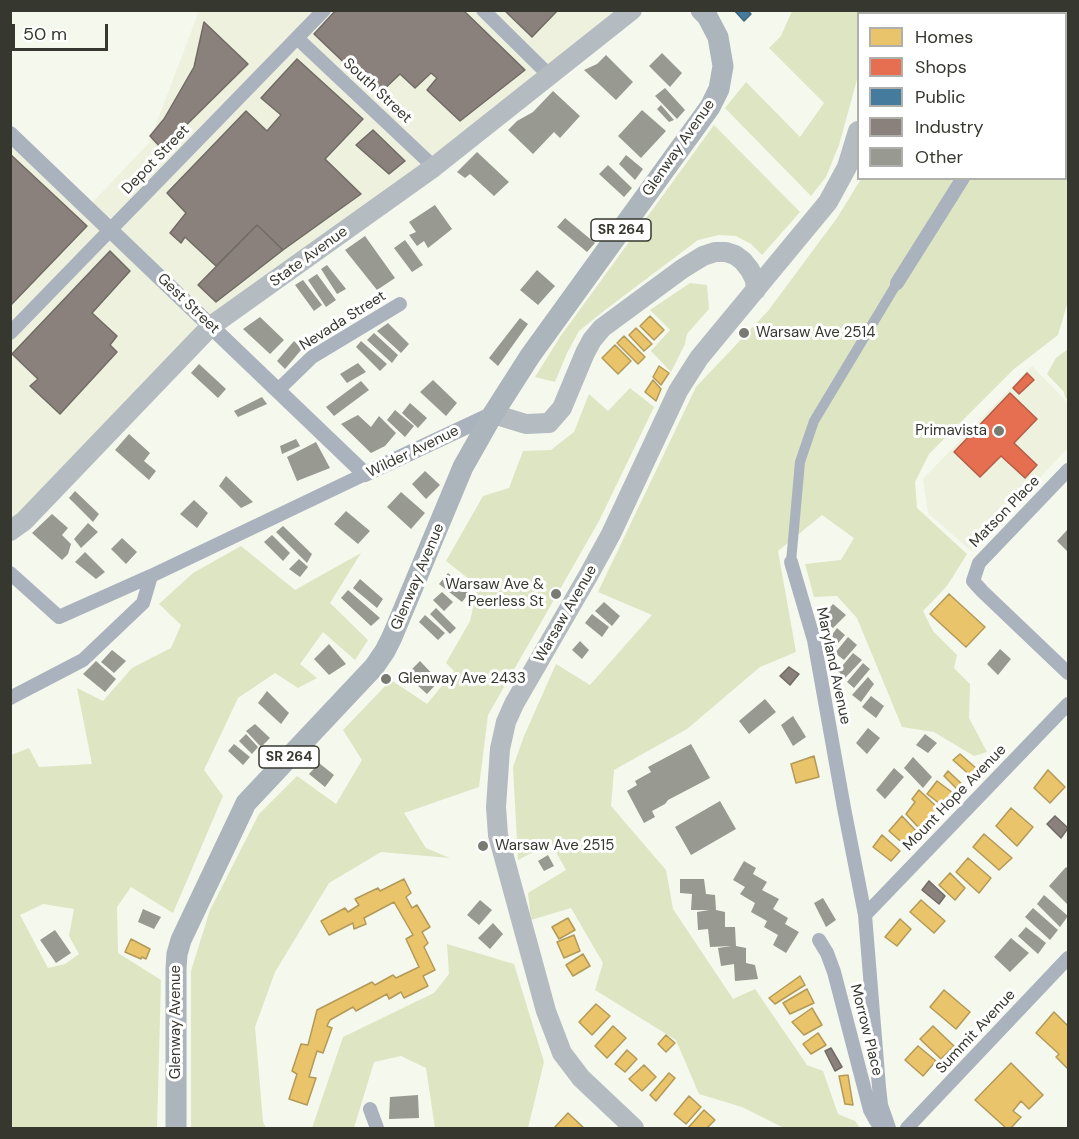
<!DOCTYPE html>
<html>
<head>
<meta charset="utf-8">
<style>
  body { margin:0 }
  #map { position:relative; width:1079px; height:1139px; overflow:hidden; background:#f5f8ed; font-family:"DM Sans",sans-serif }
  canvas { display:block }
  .frame { position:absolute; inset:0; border:12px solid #36382f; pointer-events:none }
  .legend { position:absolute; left:857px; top:12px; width:210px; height:168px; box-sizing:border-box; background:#fff; border:2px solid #afafac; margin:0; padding:8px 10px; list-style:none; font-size:18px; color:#36382f }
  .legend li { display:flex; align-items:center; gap:12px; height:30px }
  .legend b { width:30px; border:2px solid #afafac }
  .scale { position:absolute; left:12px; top:24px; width:96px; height:27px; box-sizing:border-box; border:3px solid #36382f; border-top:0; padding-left:8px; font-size:18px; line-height:21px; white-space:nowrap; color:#36382f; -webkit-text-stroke:4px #fff; paint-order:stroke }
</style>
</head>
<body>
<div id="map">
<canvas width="1079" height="1139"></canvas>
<div class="frame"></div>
<ul class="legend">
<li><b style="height:16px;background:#e9c46a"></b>Homes</li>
<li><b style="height:16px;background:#e76f51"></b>Shops</li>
<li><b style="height:16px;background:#457b9d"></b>Public</li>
<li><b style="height:16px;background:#8a817c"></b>Industry</li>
<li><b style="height:16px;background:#989991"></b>Other</li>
</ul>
<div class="scale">50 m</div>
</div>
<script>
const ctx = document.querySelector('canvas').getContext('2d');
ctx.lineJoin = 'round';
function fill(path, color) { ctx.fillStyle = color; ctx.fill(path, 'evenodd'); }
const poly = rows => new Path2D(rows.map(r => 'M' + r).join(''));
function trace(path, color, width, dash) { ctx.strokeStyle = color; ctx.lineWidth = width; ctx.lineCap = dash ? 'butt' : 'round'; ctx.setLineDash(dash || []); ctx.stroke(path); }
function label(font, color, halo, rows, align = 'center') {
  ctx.font = font + ' "DM Sans",sans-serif'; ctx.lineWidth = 6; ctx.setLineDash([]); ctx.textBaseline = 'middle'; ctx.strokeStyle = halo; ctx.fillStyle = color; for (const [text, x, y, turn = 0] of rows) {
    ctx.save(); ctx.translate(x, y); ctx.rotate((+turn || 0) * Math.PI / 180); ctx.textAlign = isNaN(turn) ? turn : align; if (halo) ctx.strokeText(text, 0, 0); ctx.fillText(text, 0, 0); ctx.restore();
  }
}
fill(poly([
  [199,11,632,11,211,326,11,531,10,134,88,207,149,143],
  [1032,366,1068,403,1068,448,971,551,928,513,923,479]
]), '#edf1dd');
fill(poly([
  [792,11,883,11,881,13,858,14,858,76,839,145,826,177,811,196,725,108,746,82,800,137,824,103,769,48,781,36],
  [714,125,800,212,762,255,751,244,736,236,719,235,698,240,605,310,579,331,567,353,555,382,535,377,560,337],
  [1068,153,1068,301,1058,335,1014,369,929,454,915,482,917,508,967,554,947,586,923,611,933,631,957,655,954,668,970,684,969,718,987,752,974,756,934,732,902,727,857,618,837,596,814,597,805,564,841,560,854,538,822,515,778,551,796,652,760,667,687,729,614,770,611,806,666,870,673,909,733,999,755,989,807,1065,823,1071,838,1114,855,1121,860,1128,784,1128,742,1107,699,1094,676,1040,595,990,603,963,571,908,531,920,528,893,566,870,551,843,518,860,513,767,524,736,556,664,590,685,652,615,598,592,696,387,768,311,837,218,861,179,1066,178,1066,158],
  [690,283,707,285,709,309,687,334,685,344,671,372,651,351,670,330,650,310],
  [1068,349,1068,400,1065,397,1064,392,1047,374,1056,358],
  [630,388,654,407,599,521,488,715,479,787,404,813,426,848,450,858,381,852,329,883,275,972,255,1027,263,1122,266,1128,191,1128,191,971,210,910,259,814,297,776,336,804,362,760,343,730,391,680,427,704,454,671,446,663,470,621,478,586,446,561,483,496,509,488,523,451,551,450,574,432,589,394,608,411],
  [241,546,295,590,361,553,330,603,368,640,355,660,323,632,300,664,317,678,298,688,275,673,238,698,204,770,223,796,173,913,131,887,117,907,118,953,161,980,157,1128,11,1128,11,755,29,748,39,767,92,764,77,688,103,701,132,668,171,648,181,625,159,604,193,573],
  [43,904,74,909,69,936,79,954,65,964,48,968,20,915],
  [447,944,514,964,544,1062,528,1128,435,1128,426,1068,401,1056,374,1062,354,1128,312,1128,343,1037,434,993,449,974]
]), '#dde5c3');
const homes = poly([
  [650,316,664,330,654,340,640,326,650,316],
  [636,328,652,344,644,351,629,335,636,328],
  [624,336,645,357,638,364,617,343,624,336],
  [615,345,631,361,618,374,602,358,615,345],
  [659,366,669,373,661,385,653,377,659,366],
  [653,380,661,389,656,401,645,392,653,380],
  [949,594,985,627,966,647,930,614,949,594],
  [960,754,977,769,972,777,953,760,960,754],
  [814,756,819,777,796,783,791,764,814,756],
  [1048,770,1065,787,1050,803,1034,788,1048,770],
  [948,771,964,786,959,791,944,776,948,771],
  [937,781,953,793,943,806,927,794,937,781],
  [919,790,938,808,919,828,906,814,915,802,912,799,919,790],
  [1011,808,1033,827,1017,846,996,826,1011,808],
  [902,816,917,832,906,846,889,831,902,816],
  [984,834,1012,858,999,870,973,847,984,834],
  [882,835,900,851,891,861,873,847,882,835],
  [968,858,991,878,979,893,956,872,968,858],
  [950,873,965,888,955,900,939,885,950,873],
  [404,879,411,893,406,897,412,908,417,905,430,927,422,932,428,943,424,947,435,970,423,976,428,986,404,998,401,992,389,999,387,994,356,1011,353,1007,330,1020,327,1026,332,1028,323,1053,317,1051,309,1077,316,1078,307,1105,289,1099,297,1074,292,1071,301,1044,308,1045,317,1010,372,982,375,985,393,975,396,978,419,967,406,939,413,935,394,902,364,918,366,924,354,929,353,923,329,935,321,921,345,908,348,912,359,905,355,899,378,888,380,891,404,879],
  [921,900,945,921,934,933,910,912,921,900],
  [568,918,575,930,559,939,552,927,568,918],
  [900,919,911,929,897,946,885,937,900,919],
  [574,935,580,951,564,958,557,942,574,935],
  [131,939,150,949,146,959,142,957,141,959,125,952,131,939],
  [583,954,590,966,573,976,566,965,583,954],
  [800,976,805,985,775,1004,769,998,800,976],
  [807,989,814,1003,790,1014,783,1003,807,989],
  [944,990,970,1012,956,1029,930,1007,944,990],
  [596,1004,610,1016,592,1035,579,1022,596,1004],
  [812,1008,822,1025,804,1035,792,1022,812,1008],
  [1054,1012,1068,1026,1068,1069,1056,1057,1059,1054,1036,1033,1054,1012],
  [613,1026,626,1038,607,1058,595,1046,613,1026],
  [933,1026,954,1046,941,1059,920,1039,933,1026],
  [818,1033,826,1045,811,1054,803,1044,818,1033],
  [666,1035,675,1043,666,1052,658,1044,666,1035],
  [918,1046,936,1061,923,1076,905,1060,918,1046],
  [627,1050,637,1059,625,1072,615,1064,627,1050],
  [1011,1063,1043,1095,1029,1109,1021,1101,1013,1111,1021,1117,1011,1128,1006,1128,975,1100,1011,1063],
  [644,1065,656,1077,642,1091,629,1079,644,1065],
  [669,1073,675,1078,656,1101,650,1095,669,1073],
  [848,1075,853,1105,845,1104,839,1076,848,1075],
  [689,1096,701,1107,686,1124,674,1114,689,1096],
  [704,1110,715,1120,707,1128,688,1128,704,1110],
  [568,1113,584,1128,554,1128,568,1113]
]);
fill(homes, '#e9c46a');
trace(homes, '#b39a58', 1.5);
const shops = poly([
  [1027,373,1034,380,1019,394,1013,388,1027,373],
  [1010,393,1037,419,1014,443,1037,465,1025,478,1001,456,980,477,954,452,1010,393]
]);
fill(shops, '#e76f51');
trace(shops, '#b25e47', 1.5);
const public = poly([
  [734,10,747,10,751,14,744,21,734,10]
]);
fill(public, '#457b9d');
trace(public, '#40677c', 1.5);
const industry = poly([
  [336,10,463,10,525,70,460,121,427,90,437,78,431,73,415,88,400,74,378,95,314,34,336,10],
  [504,10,558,10,532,37,504,10],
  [204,22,248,64,162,149,150,136,164,119,194,67,204,22],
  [297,59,363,119,325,159,361,194,283,250,257,225,216,266,185,237,181,243,170,233,186,213,167,193,246,111,267,131,281,115,261,98,297,59],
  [373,130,405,161,389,174,356,145,373,130],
  [10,154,87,226,10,306,10,154],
  [257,225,283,250,216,302,198,285,257,225],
  [110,251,130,271,92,313,117,336,110,345,117,352,60,414,30,386,38,379,12,354,110,251],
  [789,667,799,674,790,685,780,676,789,667],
  [1055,816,1068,828,1061,838,1047,824,1055,816],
  [929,881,945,896,939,904,922,890,929,881],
  [831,1048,842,1067,835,1071,825,1051,831,1048]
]);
fill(industry, '#8a817c');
trace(industry, '#716b65', 1.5);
fill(poly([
  [662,53,682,73,670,87,649,66],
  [606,55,633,82,616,100,584,70,597,64],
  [665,88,685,110,677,119,655,96],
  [553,91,580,116,560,138,554,132,533,154,508,130,517,121,533,112],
  [661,105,674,120,669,122,657,109],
  [642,110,666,131,641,158,618,136],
  [477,152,509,182,494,196,470,174,465,178,457,172],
  [626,155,643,169,635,180,619,164],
  [608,165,632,188,624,197,599,174],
  [435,205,452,229,428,248,424,241,417,246,409,235,416,232,409,222],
  [565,218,595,243,587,252,557,227],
  [365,236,395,278,377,290,345,250],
  [405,240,423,265,412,272,394,248],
  [327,265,346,289,337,294,321,269],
  [537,270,555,286,538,305,520,290],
  [317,274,336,300,326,307,308,280],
  [303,280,322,305,314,311,295,285],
  [260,317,284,340,270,354,243,329],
  [520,318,528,324,498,366,489,358],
  [388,323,409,344,401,353,377,331],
  [374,333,398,355,392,363,367,340],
  [294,341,302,349,285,369,277,361],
  [361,341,387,364,380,371,356,347],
  [358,363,366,372,347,383,340,374],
  [199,364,226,389,218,398,191,373],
  [433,380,457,403,446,416,420,392],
  [361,381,369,390,334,416,326,407],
  [262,397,267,404,238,417,234,411],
  [410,403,427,418,418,428,402,413],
  [395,410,414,426,405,437,387,420],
  [358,415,371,427,379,416,396,433,385,446,371,453,341,424],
  [129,434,150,453,144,461,156,471,149,480,115,450],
  [296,439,300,446,282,454,280,446],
  [316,442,330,468,297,481,287,457],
  [425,471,440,485,426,499,412,484],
  [226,476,253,502,241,508,219,486],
  [75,491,99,514,93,522,69,498],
  [401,492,425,513,411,529,387,507],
  [194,500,208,513,197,528,180,514],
  [346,511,370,531,358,544,334,524],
  [52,514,68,528,62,535,71,544,68,554,62,560,32,533],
  [88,523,98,532,81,548,74,539],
  [283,526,312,554,307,563,276,532],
  [1068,529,1068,552,1057,541],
  [272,535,290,553,283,561,264,542],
  [122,538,137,552,126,564,111,549],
  [85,552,105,572,96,579,75,562],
  [299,559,308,567,300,577,289,569],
  [448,573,470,592,462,602,439,584],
  [360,579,383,599,377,608,353,588],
  [348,590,380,618,371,626,341,598],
  [442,592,453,602,444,611,433,600],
  [604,602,620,616,612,626,595,611],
  [833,604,846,615,833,628,821,618],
  [436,608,456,628,450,634,430,614],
  [592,614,609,627,602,637,585,623],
  [425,615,445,633,438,640,419,622],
  [837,628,845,635,834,648,827,642],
  [848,637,857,645,844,660,835,653],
  [580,641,589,650,582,659,572,650],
  [329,644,346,664,329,675,314,659],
  [1000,649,1011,659,998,675,987,664],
  [112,650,126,661,114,673,101,662],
  [853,653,862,660,845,678,838,671],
  [96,661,116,679,105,692,83,674],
  [420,661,439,681,427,694,406,675],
  [863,663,870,669,854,688,847,682],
  [868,677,874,684,861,702,852,695],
  [267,691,289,713,281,724,258,703],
  [871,696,884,706,876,718,862,707],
  [765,699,776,712,749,734,739,721],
  [793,716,806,737,793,746,781,725],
  [255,724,270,738,261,747,246,731],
  [868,728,880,738,867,754,856,743],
  [246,734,258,747,252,754,239,741],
  [925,734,937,743,928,753,916,745],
  [234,744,250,757,243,765,228,751],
  [691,744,710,778,668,800,665,804,652,811,655,817,644,823,627,791,637,785,635,781,651,772,648,767],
  [913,757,932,777,923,788,904,768],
  [319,763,334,775,325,787,309,774],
  [894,768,904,777,885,799,876,790],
  [720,801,736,829,691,855,675,827],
  [548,855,554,866,544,871,538,861],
  [744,861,756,868,753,874,767,882,762,890,779,899,773,909,788,918,785,924,799,932,786,953,773,945,778,935,764,927,767,921,751,912,755,903,740,894,745,887,733,880],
  [1066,867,1068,869,1068,905,1049,886],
  [680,879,704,879,706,894,715,895,716,910,725,912,725,927,735,927,736,946,746,948,746,963,755,965,758,979,735,981,734,964,721,966,718,948,731,946,710,947,708,929,698,930,697,912,709,910,691,910,692,894,680,893],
  [1044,895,1068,916,1060,927,1037,904],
  [823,898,836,920,826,927,814,903],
  [480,900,492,910,479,925,467,915],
  [1033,908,1058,930,1050,940,1025,917],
  [143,909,161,917,154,929,138,922],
  [493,923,503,934,490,949,478,938],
  [1026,927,1046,943,1038,954,1018,936],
  [55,930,71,953,56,963,40,940],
  [1011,938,1029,953,1010,972,994,957],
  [418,1095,419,1118,389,1119,390,1097]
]), '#989991');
trace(poly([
  [791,562,800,462,814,421,897,283]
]), '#aab2be', 10);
trace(poly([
  [483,10,550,76],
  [1066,21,1068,16],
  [297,38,434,167],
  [897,283,963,178],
  [10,333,324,10],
  [278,390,312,357,400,304],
  [1068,470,979,563,973,581,982,591,1068,673],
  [791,562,814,640,844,808,865,915,879,1087,881,1105,889,1128],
  [10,573,59,617,151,576,365,474],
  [10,698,83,660,143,603,151,576],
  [865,915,1068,704],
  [819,940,827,953,834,972,870,1110,876,1121,882,1128],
  [370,1109,377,1128],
  [907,1128,1068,958]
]), '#aab2be', 14);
trace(poly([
  [10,134,365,474,493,414]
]), '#aab2be', 16);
trace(poly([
  [897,14,899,10],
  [493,414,526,424,549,423,562,408,585,353,592,340,602,328,682,269,703,256,715,252,726,252,735,255,743,261,750,270,755,280,756,290],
  [10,531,24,521,211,326,434,167,632,10],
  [634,1128,581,1078,562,1053,546,1011,498,835,496,807,500,749,506,722,514,704,588,576,611,534,678,391,699,358,828,202,847,167,858,131]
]), '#b4bcc2', 20);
trace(poly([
  [176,1128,176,969,177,954,181,940,246,803,374,667,385,651,392,637,463,467,493,414,530,356,710,107,719,89,723,66,718,37,707,16,701,10]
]), '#acb4bc', 21);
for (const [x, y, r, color] of [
  [744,333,6,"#797b72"],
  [999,431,6,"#797b72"],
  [556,594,6,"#797b72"],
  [386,679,6,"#797b72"],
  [483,846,6,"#797b72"]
]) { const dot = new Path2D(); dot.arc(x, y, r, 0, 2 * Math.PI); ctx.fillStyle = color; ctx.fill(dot); trace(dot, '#fff', 2); }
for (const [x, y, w] of [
  [621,230,60],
  [289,757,60]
]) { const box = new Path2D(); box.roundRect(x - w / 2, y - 11, w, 22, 4.5); ctx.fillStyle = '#fff'; ctx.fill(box); trace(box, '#36382f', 1.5); }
label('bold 14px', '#36382f', null, [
  ["SR 264",621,230],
  ["SR 264",289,757]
]);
label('15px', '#36382f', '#fff', [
  ["South Street",377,91,43],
  ["Glenway Avenue",679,148,-55],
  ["Depot Street",156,160,-46],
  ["State Avenue",309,257,-36],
  ["Gest Street",188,304,44],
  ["Nevada Street",343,321,-32],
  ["Wilder Avenue",413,452,-26],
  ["Matson Place",1005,512,-46],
  ["Glenway Avenue",418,577,-67],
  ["Warsaw Avenue",566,614,-60],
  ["Maryland Avenue",833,666,78],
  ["Mount Hope Avenue",955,798,-46],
  ["Glenway Avenue",176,1022,-90],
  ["Morrow Place",866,1030,76],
  ["Summit Avenue",976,1032,-47]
]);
label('15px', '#36382f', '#fff', [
  ["Warsaw Ave 2514",756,333],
  ["Primavista",987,431,"right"],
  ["Warsaw Ave &",544,585,"right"],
  ["Peerless St",544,602,"right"],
  ["Glenway Ave 2433",398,679],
  ["Warsaw Ave 2515",495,846]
], 'left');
</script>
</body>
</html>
